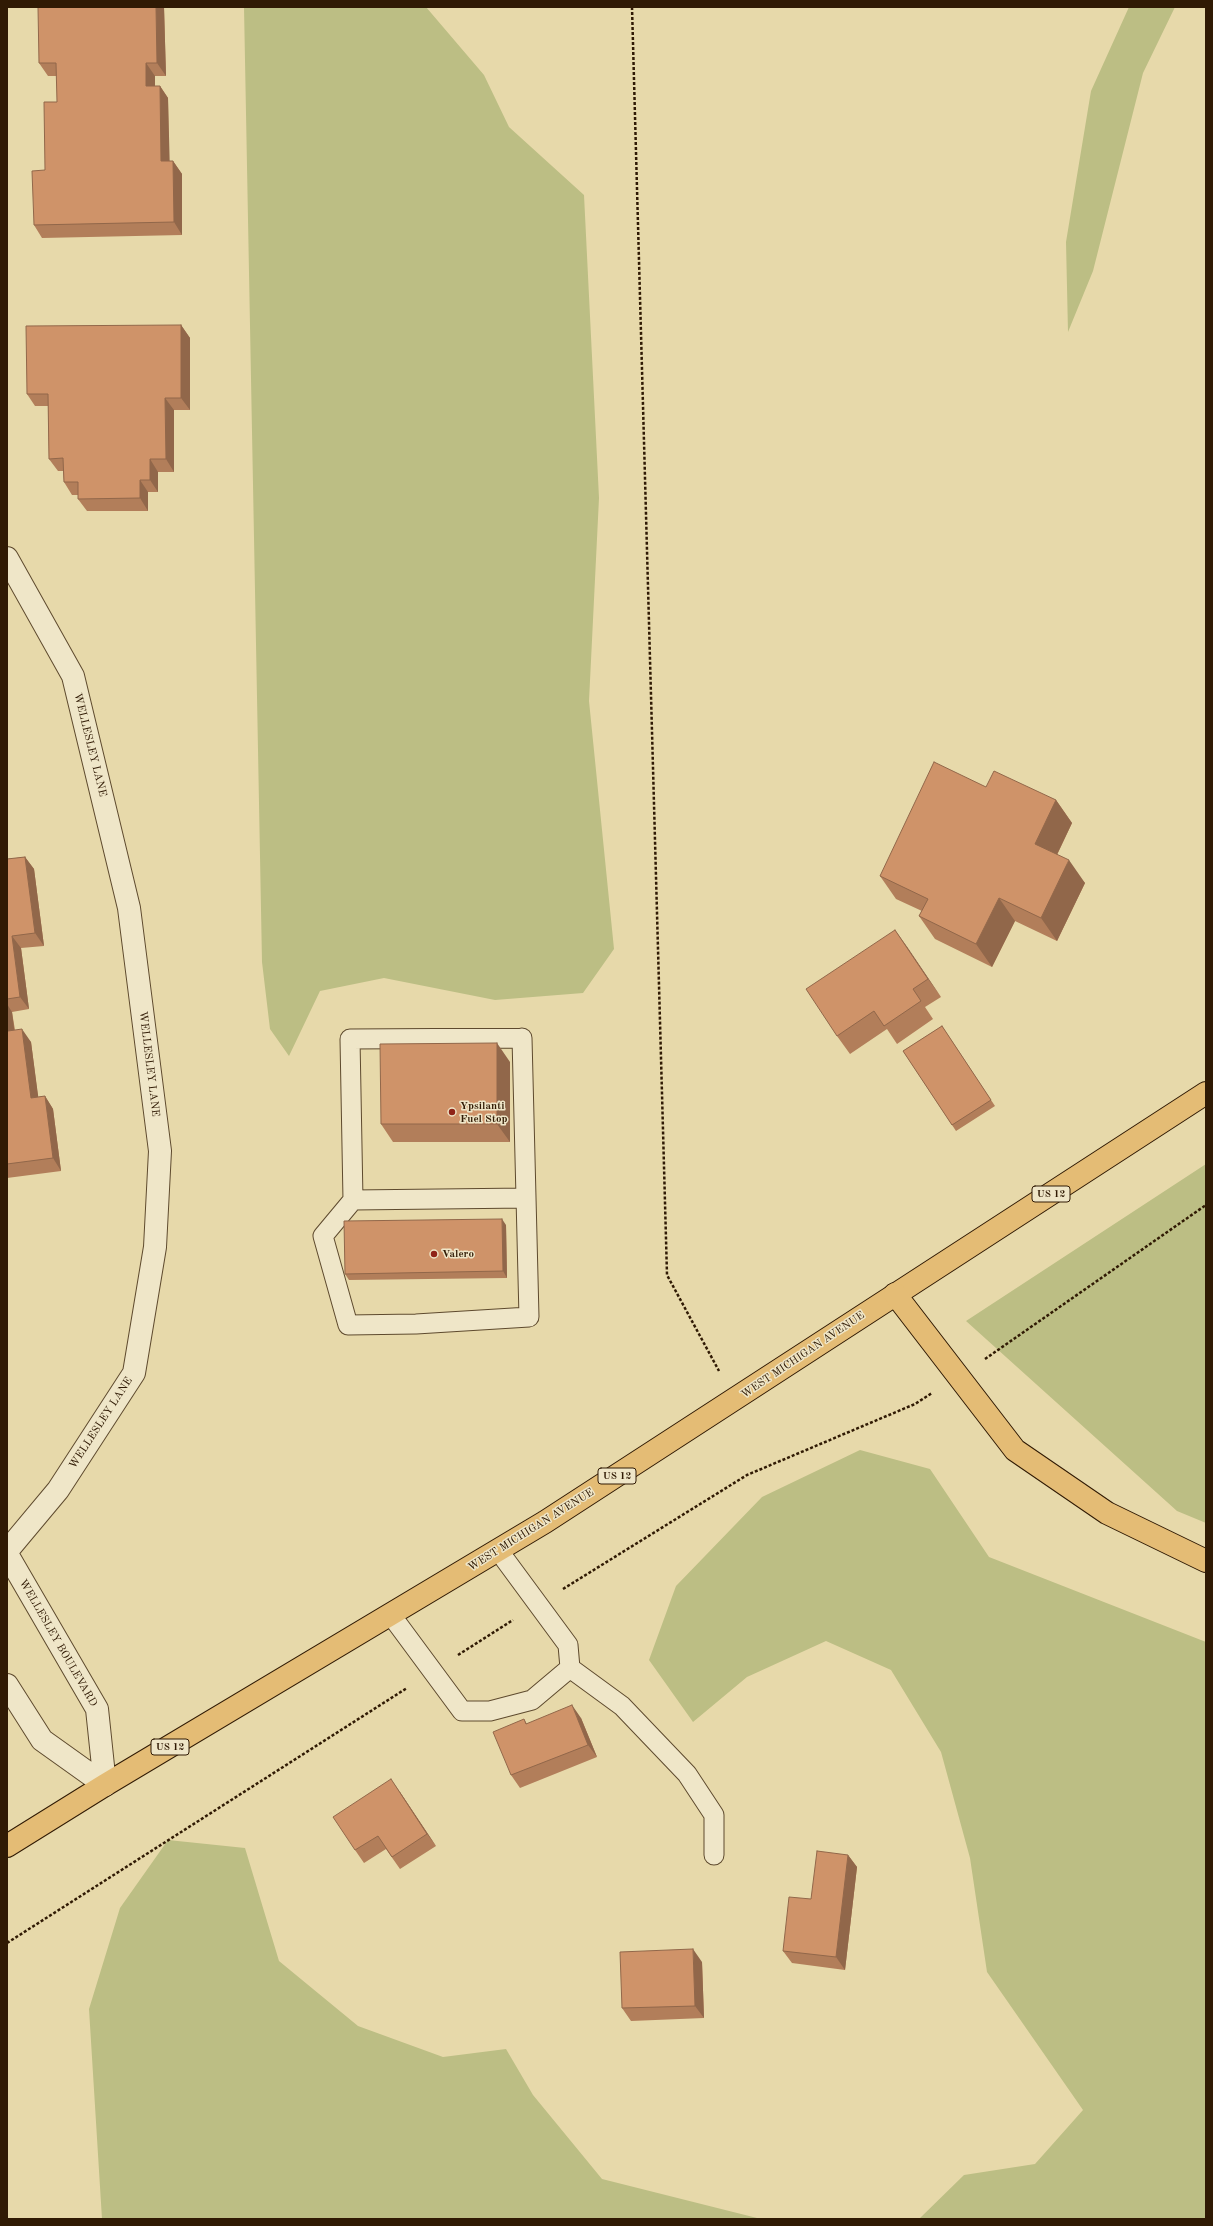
<!DOCTYPE html>
<html>
<head>
<meta charset="utf-8">
<style>
  body { margin:0 }
  #map { position:relative; width:1213px; height:2226px; overflow:hidden; background:#e7d9aa; font-family:"Old Standard TT",serif }
  canvas { display:block }
  .frame { position:absolute; inset:0; border:8px solid #301a04; pointer-events:none }
</style>
</head>
<body>
<div id="map">
<canvas width="1213" height="2226"></canvas>
<div class="frame"></div>
</div>
<script>
const ctx = document.querySelector('canvas').getContext('2d');
ctx.lineJoin = 'round';
function fill(path, color) { ctx.fillStyle = color; ctx.fill(path, 'evenodd'); }
const poly = rows => new Path2D(rows.map(r => 'M' + r).join(''));
function trace(path, color, width, dash) { ctx.strokeStyle = color; ctx.lineWidth = width; ctx.lineCap = dash ? 'butt' : 'round'; ctx.setLineDash(dash || []); ctx.stroke(path); }
function label(font, color, halo, rows, align = 'center') {
  ctx.font = font + ' "Old Standard TT",serif'; ctx.lineWidth = 3; ctx.setLineDash([]); ctx.textBaseline = 'middle'; ctx.strokeStyle = halo; ctx.fillStyle = color; for (const [text, x, y, turn = 0] of rows) {
    ctx.save(); ctx.translate(x, y); ctx.rotate((+turn || 0) * Math.PI / 180); ctx.textAlign = isNaN(turn) ? turn : align; if (halo) ctx.strokeText(text, 0, 0); ctx.fillText(text, 0, 0); ctx.restore();
  }
}
fill(poly([
  [244,7,426,7,484,75,509,127,584,195,599,498,589,701,614,949,583,993,495,1000,384,978,320,991,289,1056,270,1029,262,962],
  [1129,7,1175,7,1143,73,1093,271,1068,332,1066,242,1091,91],
  [1206,1164,1206,1523,1177,1511,966,1321],
  [860,1450,930,1469,989,1557,1206,1642,1206,2219,919,2219,964,2175,1035,2164,1083,2110,987,1972,970,1858,941,1752,891,1670,826,1641,747,1677,693,1722,649,1660,676,1586,762,1497],
  [168,1840,245,1848,279,1961,358,2026,443,2057,506,2049,533,2095,602,2179,761,2219,102,2219,89,2009,120,1908]
]), '#bcbe84');
const service = poly([
  [522,1038,529,1317,416,1324,348,1325,323,1236,353,1200,350,1039,522,1038],
  [353,1200,526,1198],
  [391,1615,462,1711,490,1711,532,1700,570,1668,568,1645,498,1550],
  [570,1668,622,1706,687,1774,714,1815,714,1855]
]);
const minor = poly([
  [7,558,73,676,129,908,160,1151,155,1247,134,1373,58,1490,7,1551],
  [7,1554,97,1709,105,1785],
  [7,1685,42,1740,105,1785]
]);
const trunk = poly([
  [7,1846,105,1785,545,1522,1206,1093]
]);
const motorway = poly([
  [895,1294,1015,1450,1107,1513,1206,1561]
]);
trace(service, '#5e4a2e', 21);
trace(minor, '#5e4a2e', 24);
trace(trunk, '#301a04', 24);
trace(motorway, '#301a04', 24);
trace(poly([
  [632,7,667,1275,719,1371],
  [985,1359,1206,1205],
  [563,1589,747,1475,915,1404,932,1393],
  [458,1655,513,1620],
  [7,1943,407,1688]
]), '#301a04', 2.5, [3, 2]);
trace(service, '#efe6c8', 19);
trace(minor, '#efe6c8', 22);
trace(trunk, '#e4bc75', 22);
trace(motorway, '#e4bc75', 22);
fill(poly([
  [164,7,166,76,155,76,155,86,160,86,168,98,169,161,173,161,182,174,182,235,42,238,34,225,45,170,57,102,57,76,48,76,39,63],
  [181,325,190,338,190,410,174,410,174,472,158,472,158,492,148,492,148,511,87,511,78,499,78,495,72,495,64,482,63,471,58,471,49,459,48,406,35,406,27,394],
  [986,787,1056,800,1072,823,1057,855,1085,883,1057,941,1015,921,992,967,935,939,919,916,922,911,896,899,880,876],
  [25,857,34,869,44,946,21,948,29,1009,12,1012,15,1030,31,1042,38,1097,45,1096,53,1109,61,1171,7,1178,7,859],
  [895,930,941,997,925,1007,933,1019,897,1044,887,1029,850,1054,837,1036],
  [942,1026,995,1106,956,1131,903,1051],
  [510,1062,510,1142,393,1142,381,1124],
  [506,1225,507,1278,349,1280,345,1274],
  [581,1718,597,1757,520,1788,511,1775,524,1719,527,1724],
  [400,1792,436,1846,400,1869,386,1849,364,1863,355,1850],
  [848,1855,857,1867,845,1970,792,1963,783,1951,811,1899],
  [702,1962,704,2018,631,2021,622,2008]
]), '#b27e5a');
fill(poly([
  [156,7,164,7,166,76,157,63],
  [146,63,155,76,155,98,146,86],
  [160,86,168,98,170,174,161,161],
  [173,161,182,174,182,235,174,222],
  [181,325,190,338,190,410,181,398],
  [165,398,174,410,174,472,166,459],
  [150,459,158,472,158,492,150,480],
  [140,480,148,492,148,511,140,498],
  [1056,800,1072,823,1051,867,1035,844],
  [25,857,34,869,44,946,35,933],
  [1069,860,1085,883,1057,941,1041,918],
  [999,898,1015,921,992,967,976,944],
  [895,930,908,948,941,997,928,979],
  [12,936,21,948,29,1009,20,997],
  [7,1004,12,1012,16,1044,8,1031,7,1026],
  [22,1029,31,1042,40,1110,31,1098],
  [497,1043,510,1062,510,1142,497,1124],
  [45,1096,53,1109,61,1171,53,1158],
  [502,1219,506,1225,507,1278,503,1271],
  [572,1705,581,1718,597,1757,588,1745],
  [391,1779,400,1792,436,1846,427,1834],
  [848,1855,857,1867,845,1970,836,1957],
  [693,1949,702,1962,704,2018,695,2006]
]), '#91674a');
const building = poly([
  [38,7,156,7,157,63,146,63,146,86,160,86,161,161,173,161,174,222,34,225,32,171,45,170,44,102,57,102,56,63,39,63,38,7],
  [181,325,181,398,165,398,166,459,150,459,150,480,140,480,140,498,78,499,78,482,64,482,63,458,49,459,48,394,27,394,26,326,181,325],
  [934,762,986,787,994,771,1056,800,1035,844,1069,860,1041,918,999,898,976,944,919,916,928,899,880,876,934,762],
  [25,857,35,933,12,936,20,997,7,999,7,859,25,857],
  [895,930,928,979,913,989,921,1001,884,1026,874,1011,837,1036,806,989,895,930],
  [7,1026,8,1031,22,1029,31,1098,45,1096,53,1158,7,1164,7,1026],
  [942,1026,991,1100,952,1125,903,1051,942,1026],
  [497,1043,497,1124,381,1124,380,1044,497,1043],
  [502,1219,503,1271,345,1274,344,1221,502,1219],
  [572,1705,588,1745,511,1775,493,1732,524,1719,526,1724,572,1705],
  [391,1779,427,1834,392,1857,378,1836,355,1850,333,1817,391,1779],
  [817,1851,848,1855,836,1957,783,1951,789,1897,811,1899,817,1851],
  [693,1949,695,2006,622,2008,620,1952,693,1949]
]);
fill(building, '#cf9369');
trace(building, '#91674a', 1);
for (const [x, y, r, color] of [
  [452,1112,4,"#8f2418"],
  [434,1254,4,"#8f2418"]
]) { const dot = new Path2D(); dot.arc(x, y, r, 0, 2 * Math.PI); ctx.fillStyle = color; ctx.fill(dot); trace(dot, '#efe6c8', 1.5); }
for (const [x, y, w] of [
  [1051,1194,38],
  [617,1476,38],
  [170,1747,38]
]) { const box = new Path2D(); box.roundRect(x - w / 2, y - 8, w, 16, 3); ctx.fillStyle = '#efe6c8'; ctx.fill(box); trace(box, '#301a04', 1); }
label('bold 10px', '#301a04', null, [
  ["US 12",1051,1194],
  ["US 12",617,1476],
  ["US 12",170,1747]
]);
label('11px', '#301a04', '#efe6c8', [
  ["WELLESLEY LANE",90,745,76],
  ["WELLESLEY LANE",149,1064,83],
  ["WEST MICHIGAN AVENUE",803,1355,-34],
  ["WELLESLEY LANE",101,1423,-57],
  ["WEST MICHIGAN AVENUE",531,1530,-32],
  ["WELLESLEY BOULEVARD",58,1643,60]
]);
label('bold 11px', '#301a04', '#efe6c8', [
  ["Ypsilanti",460,1106],
  ["Fuel Stop",460,1119],
  ["Valero",442,1254]
], 'left');
</script>
</body>
</html>
